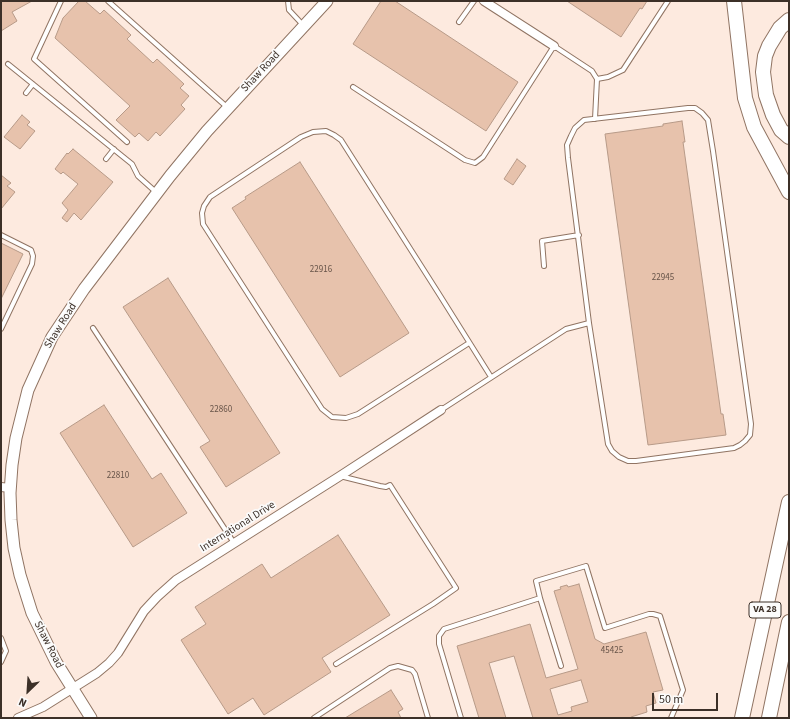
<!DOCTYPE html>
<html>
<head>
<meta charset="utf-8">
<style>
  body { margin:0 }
  #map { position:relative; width:790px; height:719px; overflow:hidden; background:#fdeadf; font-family:"Source Sans 3",sans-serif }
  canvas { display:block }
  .frame { position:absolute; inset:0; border:2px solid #3c3028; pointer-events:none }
  .north { position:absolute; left:8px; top:671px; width:40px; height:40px; -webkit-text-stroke:3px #fbfbfb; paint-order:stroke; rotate:205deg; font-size:11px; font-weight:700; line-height:16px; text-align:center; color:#3c3028 }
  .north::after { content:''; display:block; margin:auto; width:14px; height:18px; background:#3c3028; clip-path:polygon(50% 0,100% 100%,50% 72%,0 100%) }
  .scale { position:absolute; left:652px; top:693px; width:66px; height:18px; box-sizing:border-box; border:2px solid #3c3028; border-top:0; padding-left:5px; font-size:12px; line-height:14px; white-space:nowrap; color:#3c3028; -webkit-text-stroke:3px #fbfbfb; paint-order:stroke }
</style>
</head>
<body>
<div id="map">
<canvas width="790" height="719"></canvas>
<div class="frame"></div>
<div class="north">N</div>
<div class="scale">50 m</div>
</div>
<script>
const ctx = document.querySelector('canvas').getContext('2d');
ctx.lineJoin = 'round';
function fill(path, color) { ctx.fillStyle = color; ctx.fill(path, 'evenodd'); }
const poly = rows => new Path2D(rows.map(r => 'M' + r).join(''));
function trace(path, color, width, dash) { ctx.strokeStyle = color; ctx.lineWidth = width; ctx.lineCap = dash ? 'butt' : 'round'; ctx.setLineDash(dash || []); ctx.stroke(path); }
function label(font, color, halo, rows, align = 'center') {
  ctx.font = font + ' "Source Sans 3",sans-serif'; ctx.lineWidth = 3.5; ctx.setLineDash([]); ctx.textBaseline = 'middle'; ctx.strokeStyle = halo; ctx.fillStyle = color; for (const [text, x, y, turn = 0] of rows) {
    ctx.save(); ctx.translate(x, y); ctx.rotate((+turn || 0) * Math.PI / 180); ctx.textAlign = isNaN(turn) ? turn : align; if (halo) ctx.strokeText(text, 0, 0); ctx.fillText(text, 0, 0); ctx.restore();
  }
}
const building = poly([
  [1,1,32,1,12,12,17,21,1,31,1,1],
  [79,1,85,1,100,14,104,10,131,35,127,39,153,63,157,59,184,84,180,88,189,96,181,105,185,109,160,136,156,132,148,141,139,133,135,137,116,120,130,106,55,38,63,18,79,1],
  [381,1,395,1,518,82,486,131,353,44,381,1],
  [567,1,647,1,642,9,640,8,621,37,567,1],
  [22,115,30,122,27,125,35,131,20,149,4,137,22,115],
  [682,121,685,142,683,142,721,414,723,414,726,435,648,445,605,134,663,126,663,124,682,121],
  [73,149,113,182,81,220,74,213,67,222,62,218,68,210,62,203,78,184,63,172,61,174,55,169,67,153,68,154,73,149],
  [517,159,526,166,513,185,504,179,517,159],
  [300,162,409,333,340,377,232,208,246,199,245,197,300,162],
  [1,175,11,183,7,186,15,192,1,209,1,175],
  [1,243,23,254,1,299,1,243],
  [168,278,280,453,226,487,200,447,210,441,123,307,168,278],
  [104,405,152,479,161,473,187,513,133,547,60,433,104,405],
  [338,535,390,615,322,658,331,672,264,715,253,698,228,714,181,640,206,624,195,607,262,564,271,578,338,535],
  [579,584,595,639,604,644,646,632,663,690,653,692,656,703,646,706,647,712,631,717,631,718,533,718,514,656,489,663,506,718,479,718,457,646,530,624,546,678,578,669,554,591,561,589,560,587,567,585,568,587,579,584],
  [581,680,588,702,571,707,572,711,558,715,550,689,581,680],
  [391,690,403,709,398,712,401,718,345,718,391,690]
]);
fill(building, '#e7c2ac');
trace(building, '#b79a88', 1);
const lane = poly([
  [61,1,34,59,127,142],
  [108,1,228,108],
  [288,1,289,10,303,25],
  [459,22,474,1],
  [8,64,132,164,138,176,157,193],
  [353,87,465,160,475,163,483,157,554,46,592,71,597,79,608,77,623,70,668,1],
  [26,93,33,84],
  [595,119,597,79],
  [106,159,114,149],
  [1,235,31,250,33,256,32,264,1,329],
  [544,266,542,241,579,235],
  [93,328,234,543],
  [469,343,358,414,346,418,332,417,322,409,203,224,202,213,204,206,210,197,301,137,313,132,326,131,334,135,341,140,439,294,491,377],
  [441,410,566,329,589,323,608,444,612,451,619,457,628,461,636,461,734,448,740,445,745,441,750,435,751,424,713,151,708,120,702,113,695,108,688,108,584,120,575,128,571,136,567,145,568,158,589,323],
  [540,598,536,581,586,566,605,628,649,614,653,614,660,616,683,690,671,718],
  [1,638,6,651,1,662],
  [336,664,433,604,456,588,390,485,386,487,380,486,340,476],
  [314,718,390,668,398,666,412,670,415,674,428,718],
  [461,718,439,644,439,636,444,629,540,598,561,666]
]);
const street = poly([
  [484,1,554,46],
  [1,487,10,488],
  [18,718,43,707,97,673,109,663,118,653,144,611,157,597,176,580,340,476,441,410]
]);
const secondary = poly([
  [91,718,56,662,32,613,20,575,14,548,11,520,10,493,12,465,16,438,28,390,52,337,84,289,170,176,207,131,327,1]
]);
const highway = poly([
  [734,1,745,98,754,127,789,192],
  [789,20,780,28,769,46,765,56,763,72,766,95,773,115,781,130,789,137],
  [742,718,789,502],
  [769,718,789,622]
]);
trace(lane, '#907463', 6);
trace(street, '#907463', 10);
trace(secondary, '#907463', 13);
trace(highway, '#907463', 16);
trace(lane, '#fff', 4);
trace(street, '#fff', 8);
trace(secondary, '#fff', 11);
trace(highway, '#fff', 14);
label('9px', '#675449', null, [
  ["22916",321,270],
  ["22945",663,278],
  ["22860",221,410],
  ["22810",118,476],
  ["45425",612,651]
]);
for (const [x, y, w] of [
  [765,610,32]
]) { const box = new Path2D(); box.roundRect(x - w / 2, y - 8, w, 16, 3); ctx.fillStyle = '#fbfbfb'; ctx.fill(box); trace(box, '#3c3028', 1); }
label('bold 10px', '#3c3028', null, [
  ["VA 28",765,610]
]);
label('11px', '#3c3028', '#fbfbfb', [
  ["Shaw Road",261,72,-47],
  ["Shaw Road",61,326,-58],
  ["International Drive",238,527,-32],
  ["Shaw Road",48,645,63]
]);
</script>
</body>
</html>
